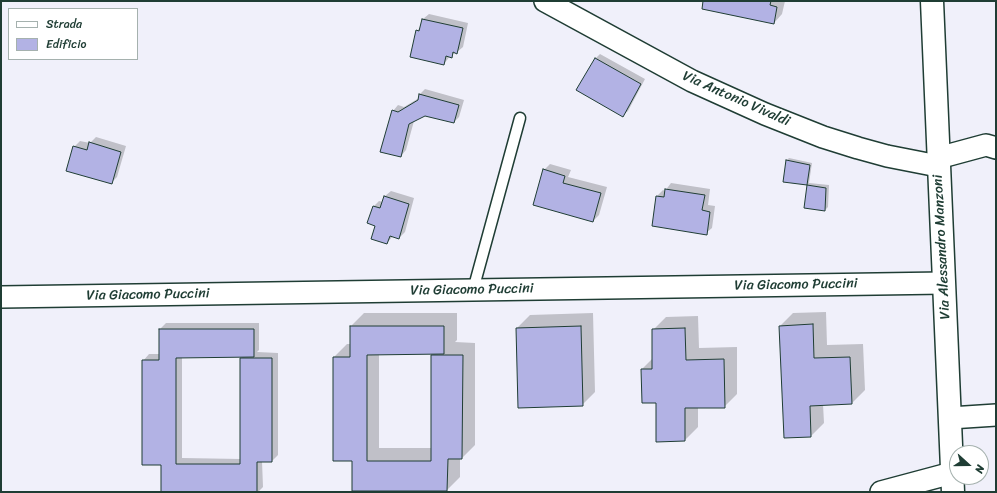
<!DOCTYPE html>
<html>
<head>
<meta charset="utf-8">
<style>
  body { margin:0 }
  #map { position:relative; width:997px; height:493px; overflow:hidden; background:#f0f0fa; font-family:Sriracha,sans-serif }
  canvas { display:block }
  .frame { position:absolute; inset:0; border:2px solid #1f3d34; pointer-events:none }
  .legend { position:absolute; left:8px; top:8px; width:130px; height:52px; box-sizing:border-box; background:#fff; border:1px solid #a5b1ae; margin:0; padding:5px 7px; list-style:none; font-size:12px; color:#1f3d34 }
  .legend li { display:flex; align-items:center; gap:8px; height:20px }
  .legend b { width:20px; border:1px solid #a5b1ae }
  .north { position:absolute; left:949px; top:445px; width:40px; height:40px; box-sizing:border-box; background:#fff; border:1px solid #a5b1ae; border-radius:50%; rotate:111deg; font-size:11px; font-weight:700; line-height:16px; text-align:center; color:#1f3d34 }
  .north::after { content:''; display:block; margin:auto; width:14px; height:18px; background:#1f3d34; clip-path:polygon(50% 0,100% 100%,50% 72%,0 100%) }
</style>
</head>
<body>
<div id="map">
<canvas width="997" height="493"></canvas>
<div class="frame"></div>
<ul class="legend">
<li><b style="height:5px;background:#fff"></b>Strada</li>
<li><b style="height:11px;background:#b2b2e4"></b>Edificio</li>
</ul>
<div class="north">N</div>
</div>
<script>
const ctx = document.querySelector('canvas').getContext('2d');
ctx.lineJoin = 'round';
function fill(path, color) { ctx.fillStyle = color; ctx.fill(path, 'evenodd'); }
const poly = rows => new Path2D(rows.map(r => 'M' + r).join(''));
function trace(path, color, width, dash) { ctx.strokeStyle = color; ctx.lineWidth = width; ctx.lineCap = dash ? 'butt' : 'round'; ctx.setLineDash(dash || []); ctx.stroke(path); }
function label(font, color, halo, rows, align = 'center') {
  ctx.font = font + ' Sriracha,sans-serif'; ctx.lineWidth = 3; ctx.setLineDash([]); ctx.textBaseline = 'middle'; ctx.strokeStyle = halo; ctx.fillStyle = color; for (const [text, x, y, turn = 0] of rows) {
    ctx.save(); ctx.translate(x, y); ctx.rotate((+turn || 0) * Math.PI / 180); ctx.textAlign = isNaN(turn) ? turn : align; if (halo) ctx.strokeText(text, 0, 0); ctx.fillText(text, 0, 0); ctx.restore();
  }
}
fill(poly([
  [707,1,785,1,782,14,774,23],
  [429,14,468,23,463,47,457,52,450,56,444,64,417,31,421,27,423,19],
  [600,54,645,79,628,111,623,115,596,58],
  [425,89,464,100,459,117,454,122,425,115,414,121,406,150,401,156,393,111,398,105,404,107,419,98,420,94],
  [96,137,126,146,117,177,111,183,74,147,80,141,90,143],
  [789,158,812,163,809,183,829,185,828,207,825,210,805,208,808,185,784,181,786,161],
  [550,164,571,170,568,177,607,187,599,215,593,221,544,170],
  [671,183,710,189,708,205,715,206,712,228,706,233,653,225,657,196,663,190,665,191],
  [391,191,414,198,405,232,399,238,393,236,387,243,376,225,374,206,379,201,383,202,385,196],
  [826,312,827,345,863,344,865,390,852,403,823,404,824,423,811,436,780,326,793,313],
  [364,313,457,313,457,340,455,342,475,343,475,445,462,458,460,458,460,477,447,490,353,460,334,357,347,344,351,344,351,326],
  [434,353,432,355,432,448,379,448,379,354],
  [593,313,595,392,582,405,517,328,530,315],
  [698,316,699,348,737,347,737,394,724,407,698,407,698,427,685,440,657,441,657,402,642,369,653,358,653,330,666,317],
  [166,323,259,323,259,350,257,352,278,353,278,455,272,461,262,461,263,487,258,492,162,492,162,464,143,361,149,354,160,354,160,329],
  [182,357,243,357,241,358,241,459,182,458]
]), '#0003');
const building = poly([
  [703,1,771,1,770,5,777,7,774,24,702,9,703,1],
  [422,19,463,28,457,54,453,52,452,58,446,56,444,65,410,57,416,30,419,31,422,19],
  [595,58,641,84,623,117,576,90,595,58],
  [419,94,459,105,454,123,425,116,409,124,401,157,380,152,392,110,398,112,418,100,419,94],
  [89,142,121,152,112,184,66,171,73,146,87,150,89,142],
  [786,160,810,165,807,185,826,188,825,211,804,208,807,185,783,182,786,160],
  [543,169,565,176,563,183,601,193,593,222,533,205,543,169],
  [665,189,705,195,702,210,710,212,707,235,652,226,656,196,664,197,665,189],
  [384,196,409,204,399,239,390,236,387,244,371,239,375,226,367,223,373,206,380,208,384,196],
  [813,324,814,358,850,357,852,404,810,406,811,437,784,438,779,326,813,324],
  [350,326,444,326,444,354,367,355,367,461,431,461,431,355,463,355,462,459,448,459,447,491,352,491,352,461,333,461,333,357,350,357,350,326],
  [581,326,583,406,518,408,516,328,581,326],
  [685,328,686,360,724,359,725,408,685,408,685,441,656,442,656,403,642,403,641,369,652,369,652,329,685,328],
  [159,329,254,329,254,357,176,358,176,464,240,464,240,358,272,358,272,462,257,462,257,492,161,492,161,465,142,465,142,360,159,360,159,329]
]);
fill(building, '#b2b2e4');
trace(building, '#1f3d34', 1);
const lane = poly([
  [473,290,520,118]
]);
const street = poly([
  [545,1,692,81,765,114,823,137,858,148,887,156,938,166],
  [938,158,986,145,996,148],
  [1,297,944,283],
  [950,418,996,415],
  [881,492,952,473]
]);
const secondary = poly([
  [932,1,953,492]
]);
trace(lane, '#1f3d34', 13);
trace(street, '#1f3d34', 24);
trace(secondary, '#1f3d34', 25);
trace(lane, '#fff', 10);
trace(street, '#fff', 21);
trace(secondary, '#fff', 22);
label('14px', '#1f3d34', '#fff', [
  ["Via Antonio Vivaldi",736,99,24],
  ["Via Alessandro Manzoni",942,247,-93],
  ["Via Giacomo Puccini",796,285,-1],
  ["Via Giacomo Puccini",472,290,-1],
  ["Via Giacomo Puccini",148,295,-1]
]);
</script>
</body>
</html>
